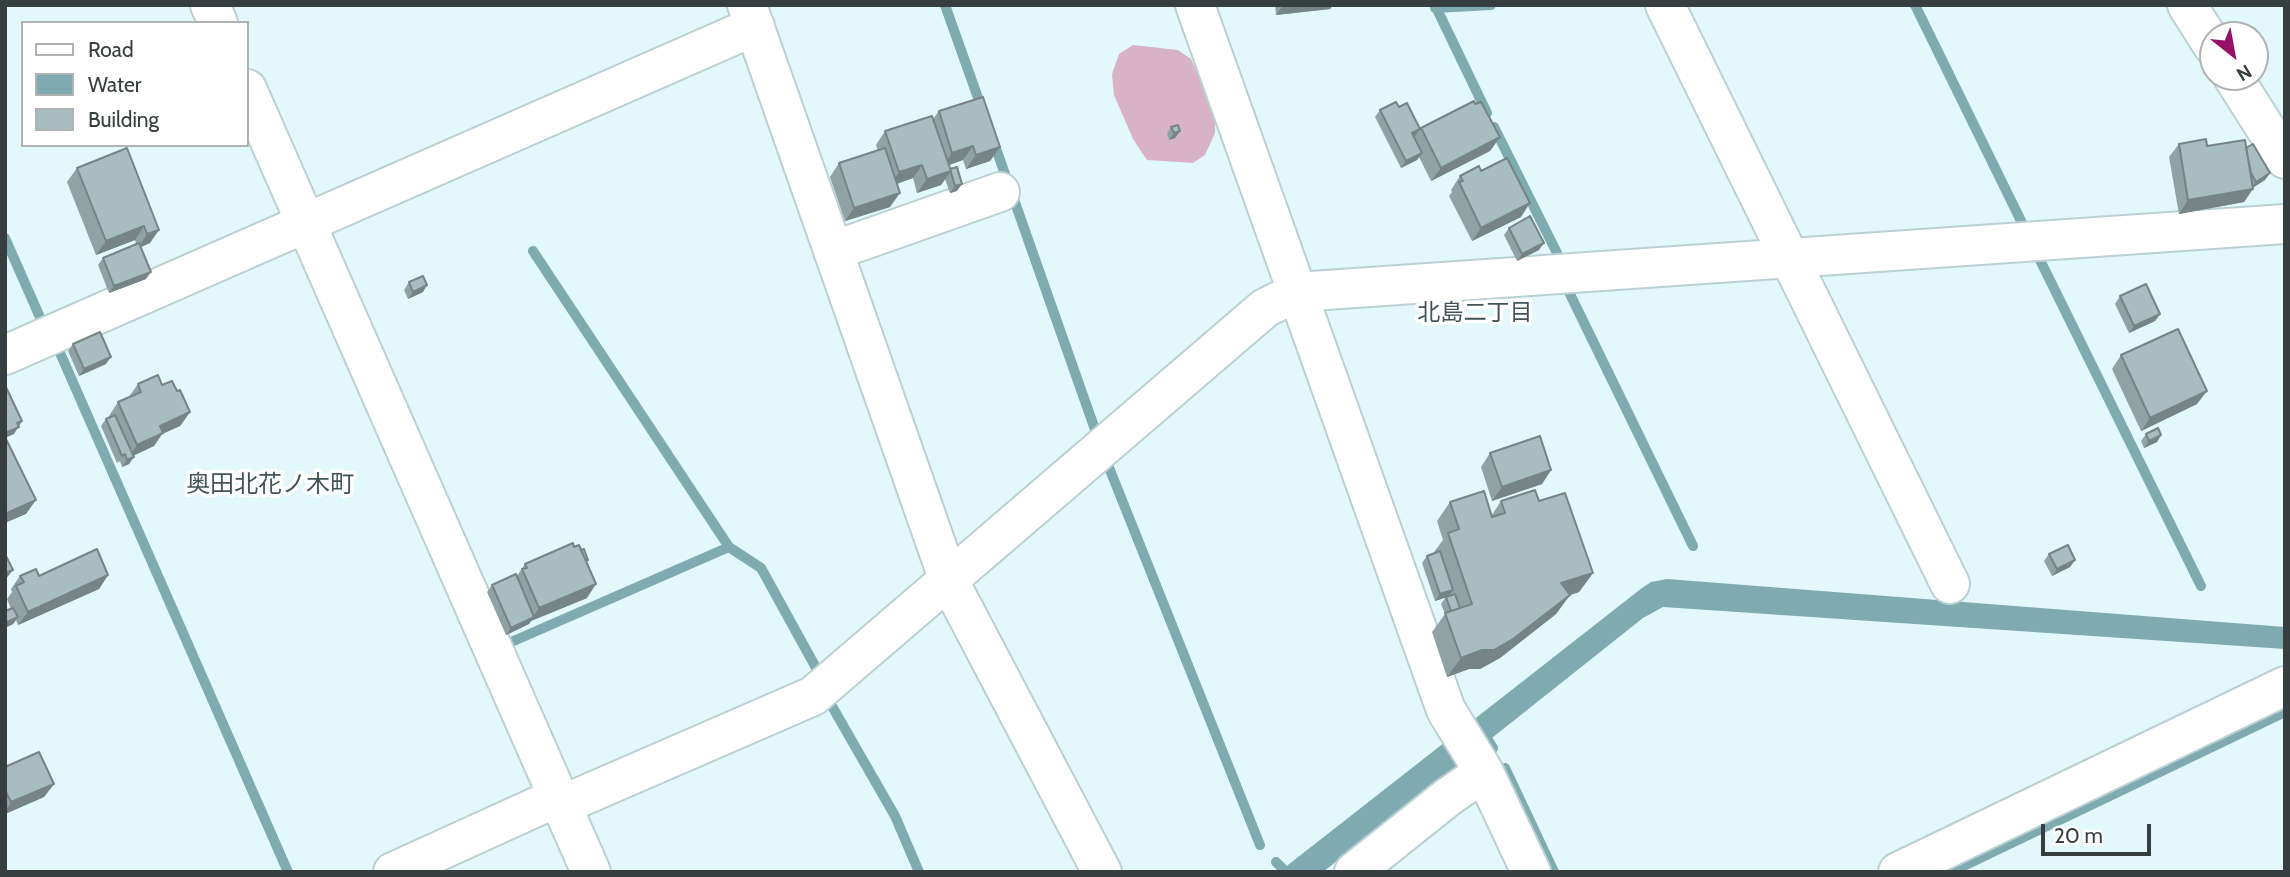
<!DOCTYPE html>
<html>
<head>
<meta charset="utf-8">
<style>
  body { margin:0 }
  #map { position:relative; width:2290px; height:877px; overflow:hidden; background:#e2f8fa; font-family:Cabin,sans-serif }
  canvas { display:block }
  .frame { position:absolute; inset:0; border:7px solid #363e3f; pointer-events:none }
  .legend { position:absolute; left:21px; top:21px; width:228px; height:126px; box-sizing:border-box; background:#fff; border:2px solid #afb2b2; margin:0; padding:9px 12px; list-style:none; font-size:21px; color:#363e3f }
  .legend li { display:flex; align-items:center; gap:14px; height:35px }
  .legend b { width:35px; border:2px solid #afb2b2 }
  .north { position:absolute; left:2199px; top:21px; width:70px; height:70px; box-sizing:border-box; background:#fff; border:2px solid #afb2b2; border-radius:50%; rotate:149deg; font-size:19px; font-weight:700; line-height:28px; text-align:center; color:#363e3f }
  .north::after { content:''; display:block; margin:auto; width:24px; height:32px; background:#961066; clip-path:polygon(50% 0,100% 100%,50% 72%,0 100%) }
  .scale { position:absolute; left:2041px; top:824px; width:110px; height:32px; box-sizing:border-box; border:4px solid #363e3f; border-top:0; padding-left:9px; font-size:21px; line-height:24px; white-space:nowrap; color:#363e3f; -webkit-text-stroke:5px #fff; paint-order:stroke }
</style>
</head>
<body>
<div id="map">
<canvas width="2290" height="877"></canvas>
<div class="frame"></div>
<ul class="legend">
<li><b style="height:9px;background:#fff"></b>Road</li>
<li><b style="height:19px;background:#7eaab0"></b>Water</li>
<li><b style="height:19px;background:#a8bdbf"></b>Building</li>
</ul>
<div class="north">N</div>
<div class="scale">20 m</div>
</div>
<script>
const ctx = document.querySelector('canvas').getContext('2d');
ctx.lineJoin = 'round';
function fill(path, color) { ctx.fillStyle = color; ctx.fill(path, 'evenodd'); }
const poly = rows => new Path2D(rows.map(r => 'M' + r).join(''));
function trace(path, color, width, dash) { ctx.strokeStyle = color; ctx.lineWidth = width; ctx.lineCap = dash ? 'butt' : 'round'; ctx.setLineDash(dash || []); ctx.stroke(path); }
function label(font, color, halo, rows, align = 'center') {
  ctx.font = font + ' Cabin,"Noto Sans JP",sans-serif'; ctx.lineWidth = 7; ctx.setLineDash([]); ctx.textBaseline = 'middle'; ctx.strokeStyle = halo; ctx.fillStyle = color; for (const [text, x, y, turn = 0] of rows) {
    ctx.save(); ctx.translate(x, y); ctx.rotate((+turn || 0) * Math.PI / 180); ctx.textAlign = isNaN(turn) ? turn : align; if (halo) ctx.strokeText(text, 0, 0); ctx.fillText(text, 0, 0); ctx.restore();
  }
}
fill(poly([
  [1133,45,1178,50,1191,59,1215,110,1215,133,1205,155,1193,163,1147,160,1133,139,1114,95,1112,74,1119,54]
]), '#d8b3c5');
fill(poly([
  [1667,579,2285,627,2285,649,1663,607,1643,618,1323,872,1279,872,1642,588,1651,582]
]), '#7eaab0');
trace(poly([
  [945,5,983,112],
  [1435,5,1487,113],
  [1915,5,2025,229],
  [1435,8,1491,5],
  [1494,127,1560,259],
  [993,140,1098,438],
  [5,238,43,324],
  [533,251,729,547,761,568,820,675],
  [2038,256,2201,586],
  [1567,288,1693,546],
  [57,346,288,872],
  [1108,465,1260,845],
  [509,643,729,547],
  [829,701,895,816,919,872],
  [1482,730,1493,748],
  [1505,768,1554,872],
  [1276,862,1286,872],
  [1951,872,2285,712]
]), '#7eaab0', 10);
const minor = poly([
  [210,5,218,23],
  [747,5,949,581,1102,872],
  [1195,5,1446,710,1484,772,1531,872],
  [1665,5,1950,584],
  [2187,5,2213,46],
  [2233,77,2285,159],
  [247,89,591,872],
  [833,251,1000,192],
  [5,355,755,26],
  [562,805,813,696,1265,308,1297,292,2285,224],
  [393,872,558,797],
  [1354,872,1448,797,1484,772],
  [1898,872,2285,686]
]);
trace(minor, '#bbd0d2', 42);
trace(minor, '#fff', 38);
fill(poly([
  [1275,5,1333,5,1330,9,1276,15],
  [1399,107,1420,129,1500,137,1490,151,1431,181,1419,157,1417,160,1401,168,1375,117,1380,110],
  [939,111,1000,147,990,161,966,169,963,160,949,165,957,191,950,193,945,179,941,185,917,193,913,178,897,184,890,207,845,221,830,177,839,163,878,150,876,145,885,131,933,119],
  [1171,127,1180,131,1175,138,1169,140,1167,134],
  [2179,144,2207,146,2246,148,2265,180,2253,187,2244,202,2179,214,2169,157],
  [127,148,150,243,141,247,146,279,109,293,98,265,103,258,136,244,135,240,96,255,67,182,77,168],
  [1481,171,1521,217,1472,241,1449,196,1452,192,1451,190,1460,176],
  [1509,228,1539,250,1517,261,1504,235],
  [409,282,423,292,408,299,404,290],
  [2120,296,2160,314,2155,321,2129,333,2115,304],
  [73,344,106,364,79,376,68,351],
  [2121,355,2197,404,2141,431,2112,369],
  [138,384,162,385,177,391,190,412,180,426,162,434,154,446,133,456,129,464,122,467,120,461,117,463,101,426,106,419,109,418,109,416,118,402,128,398],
  [2146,434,2161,435,2157,442,2144,448,2141,441],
  [1490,453,1551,470,1542,484,1492,501,1481,467],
  [1501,501,1539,501,1593,573,1579,592,1570,595,1556,614,1500,658,1480,669,1469,669,1447,677,1432,632,1445,614,1441,604,1446,597,1435,601,1422,563,1427,556,1435,553,1434,552,1443,540,1437,521,1450,502,1492,515],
  [574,547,587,562,587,598,531,621,529,624,506,635,487,592,492,585,517,576,525,564],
  [2049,554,2075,560,2070,567,2052,576,2044,561],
  [108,575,99,589,18,625,16,620,13,624,5,628,5,611,11,609,7,599,12,592,11,589,20,576],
  [5,767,54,784,44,797,5,814]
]), '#90a3a4');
fill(poly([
  [1283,5,1333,5,1330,9,1276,15],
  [1420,129,1415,136,1407,140,1412,133],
  [1180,131,1175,138,1169,140,1174,133],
  [1500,137,1490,151,1431,181,1441,168],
  [973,146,963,160,943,167,952,153],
  [1000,147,990,161,966,169,976,155],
  [1422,153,1417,160,1401,168,1406,161],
  [922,165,913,178,890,186,899,172],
  [951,171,941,185,917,193,927,179],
  [2270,173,2265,180,2251,189,2256,182],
  [962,184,957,191,950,193,955,186],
  [2253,189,2244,202,2179,214,2188,200],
  [900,193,890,207,845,221,854,208],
  [1530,203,1521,217,1472,241,1481,228],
  [144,226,135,240,96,255,106,241],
  [159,230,150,243,138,248,147,234],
  [1544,243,1539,250,1517,261,1522,254],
  [151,272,146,279,109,293,114,286],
  [427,285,423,292,408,299,413,292],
  [2160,314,2155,321,2129,333,2134,326],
  [111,357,106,364,79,376,84,369],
  [2207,391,2197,404,2141,431,2150,418],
  [190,412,180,426,162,434,154,446,128,458,137,445,160,426],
  [22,421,14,434,5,438,5,433,17,423],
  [2161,435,2157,442,2144,448,2149,441],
  [134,457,129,464,122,467,127,460],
  [1551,470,1542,484,1492,501,1502,487],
  [36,500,26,514,5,523,5,514],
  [2075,560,2070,567,2052,576,2057,569],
  [13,570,5,580,5,573],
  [1593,573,1579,592,1570,595,1556,614,1500,658,1480,669,1469,669,1447,677,1461,658,1561,583],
  [108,575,99,589,18,625,28,612],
  [596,584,587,598,531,621,529,624,506,635,511,628,532,618,539,608],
  [1453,590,1448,597,1435,601,1440,594],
  [18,617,13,624,5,628,5,625,7,622],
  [54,784,44,797,5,814,5,811,11,802]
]), '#768486');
const building = poly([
  [983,97,1000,147,976,155,973,146,952,153,939,111,983,97],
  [1474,101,1475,104,1481,102,1500,137,1441,168,1421,128,1474,101],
  [1396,102,1399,107,1407,103,1420,129,1412,133,1422,153,1406,161,1380,110,1396,102],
  [932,116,951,171,927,179,922,165,899,172,885,131,932,116],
  [1178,125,1180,131,1174,133,1171,127,1178,125],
  [2206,139,2207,146,2245,140,2253,189,2188,200,2179,144,2206,139],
  [2253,144,2270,173,2256,182,2251,173,2246,148,2253,144],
  [127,148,159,230,147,234,144,226,106,241,77,168,127,148],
  [885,148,900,193,854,208,839,163,885,148],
  [1507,158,1530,203,1481,228,1459,182,1463,181,1460,176,1479,166,1481,171,1507,158],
  [957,167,962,184,955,186,950,169,957,167],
  [1530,216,1544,243,1522,254,1509,228,1530,216],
  [139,243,151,272,114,286,103,258,139,243],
  [423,276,427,285,413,292,409,282,423,276],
  [2146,284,2160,314,2134,326,2120,296,2146,284],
  [2178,329,2207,391,2150,418,2121,355,2178,329],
  [100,332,111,357,84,369,73,344,100,332],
  [158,375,162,385,172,381,177,391,180,390,190,412,160,426,163,433,137,445,118,402,141,392,138,384,158,375],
  [5,385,22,421,17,423,19,427,5,433,5,385],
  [115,415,134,457,127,460,125,454,122,456,106,419,115,415],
  [2158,428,2161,435,2149,441,2146,434,2158,428],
  [1540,436,1551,470,1502,487,1490,453,1540,436],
  [5,437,36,500,5,514,5,437],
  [1535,490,1539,501,1565,493,1593,573,1561,583,1570,595,1513,639,1494,650,1482,650,1461,658,1445,613,1472,604,1448,533,1459,529,1450,502,1484,491,1492,517,1505,513,1501,501,1535,490],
  [573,543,574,547,579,545,596,584,539,608,522,569,527,568,525,564,573,543],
  [2068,545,2075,560,2057,569,2049,554,2068,545],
  [97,549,108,575,28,612,16,586,24,582,20,576,36,569,39,576,97,549],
  [584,549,588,560,586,561,581,550,584,549],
  [1440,551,1453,590,1440,594,1427,556,1440,551],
  [5,554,13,570,5,573,5,554],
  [516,574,534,617,511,628,492,585,516,574],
  [1455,594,1460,608,1451,611,1446,597,1455,594],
  [13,608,18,617,7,622,5,620,5,611,13,608],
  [39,752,54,784,11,802,5,790,5,767,39,752]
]);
fill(building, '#a8bdbf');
trace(building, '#768486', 2);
label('23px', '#425457', '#fff', [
  ["北島二丁目",1475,313]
]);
label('24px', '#425457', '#fff', [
  ["奥田北花ノ木町",270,485]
]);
</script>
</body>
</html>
